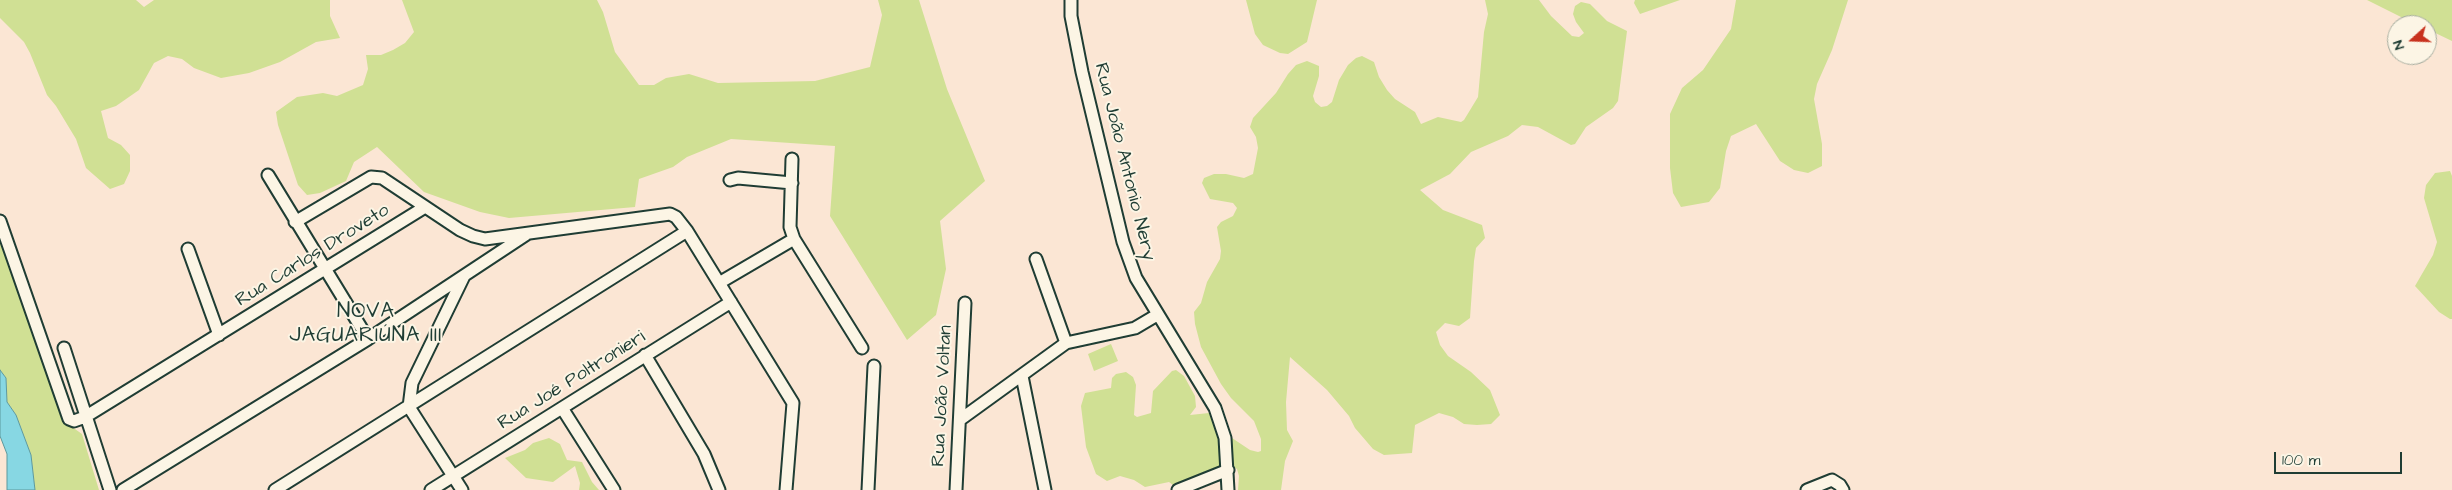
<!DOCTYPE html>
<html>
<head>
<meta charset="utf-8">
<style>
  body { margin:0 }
  #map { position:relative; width:2452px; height:490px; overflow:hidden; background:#fbe6d4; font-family:"Architects Daughter",sans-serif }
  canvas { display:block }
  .north { position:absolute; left:2387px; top:15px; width:50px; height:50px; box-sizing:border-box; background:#fcf5e5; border:1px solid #a4ab9e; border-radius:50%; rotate:250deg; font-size:14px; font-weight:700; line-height:20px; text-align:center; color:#1f3d34 }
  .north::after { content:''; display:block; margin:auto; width:18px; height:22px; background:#c8321e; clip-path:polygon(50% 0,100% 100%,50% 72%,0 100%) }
  .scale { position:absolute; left:2274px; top:452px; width:128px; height:22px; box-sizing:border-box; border:2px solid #1f3d34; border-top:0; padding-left:6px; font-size:15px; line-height:18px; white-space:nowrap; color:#1f3d34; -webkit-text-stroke:4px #fcf5e5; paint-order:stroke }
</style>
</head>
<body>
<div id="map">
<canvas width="2452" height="490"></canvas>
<div class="north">N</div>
<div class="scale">100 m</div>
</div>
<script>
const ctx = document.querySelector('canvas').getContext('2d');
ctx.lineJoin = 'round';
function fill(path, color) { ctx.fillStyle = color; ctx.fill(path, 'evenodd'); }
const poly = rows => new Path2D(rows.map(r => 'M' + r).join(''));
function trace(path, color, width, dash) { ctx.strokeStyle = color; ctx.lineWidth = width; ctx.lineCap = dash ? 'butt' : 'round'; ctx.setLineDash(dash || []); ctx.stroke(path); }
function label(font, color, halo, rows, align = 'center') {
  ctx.font = font + ' "Architects Daughter",sans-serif'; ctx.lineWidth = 4; ctx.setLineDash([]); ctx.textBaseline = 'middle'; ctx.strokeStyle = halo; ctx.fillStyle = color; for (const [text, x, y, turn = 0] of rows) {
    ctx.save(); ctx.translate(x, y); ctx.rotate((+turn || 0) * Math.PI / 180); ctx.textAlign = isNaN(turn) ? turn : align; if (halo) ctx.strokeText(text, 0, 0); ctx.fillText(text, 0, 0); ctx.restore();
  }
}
fill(poly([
  [0,0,136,0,144,7,154,0,330,0,330,16,340,38,316,42,280,62,249,73,221,78,194,68,182,59,168,56,154,63,139,90,116,106,101,111,108,138,121,145,130,155,130,171,124,184,110,189,86,168,76,139,56,106,47,95,30,53,24,42,0,18],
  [402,0,597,0,603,12,615,52,639,85,654,85,666,78,689,74,718,83,815,81,870,67,882,15,878,0,919,0,947,89,985,181,940,221,946,269,936,315,907,340,830,216,835,146,731,139,687,157,673,167,639,179,635,207,509,218,480,212,424,192,377,147,354,162,346,181,320,193,307,195,298,185,278,125,276,112,297,97,323,93,337,96,363,85,368,69,366,55,381,55,393,50,405,43,414,32],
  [1246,0,1317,0,1307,42,1288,54,1280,53,1263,45,1255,34],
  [1485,0,1539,0,1551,16,1572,36,1579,37,1584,33,1576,22,1573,14,1575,6,1581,2,1590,4,1607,21,1627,31,1618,101,1613,108,1586,127,1575,144,1571,145,1538,127,1522,125,1508,136,1471,152,1450,174,1420,190,1443,210,1482,225,1485,238,1476,248,1474,261,1470,318,1459,326,1445,323,1436,332,1440,345,1448,356,1471,372,1490,390,1500,415,1491,424,1477,425,1464,424,1453,417,1439,413,1415,425,1412,453,1384,455,1373,449,1355,428,1349,416,1327,390,1290,357,1286,402,1287,430,1293,441,1285,461,1281,490,1238,490,1239,476,1237,469,1233,467,1204,473,1173,485,1169,482,1145,487,1134,480,1120,476,1107,481,1096,474,1086,447,1081,406,1085,393,1111,388,1112,378,1116,374,1126,372,1133,377,1136,385,1134,415,1137,417,1151,413,1153,391,1172,371,1176,370,1184,376,1195,396,1196,407,1190,415,1209,413,1220,430,1250,450,1258,452,1261,451,1261,439,1254,421,1231,398,1221,384,1201,347,1195,324,1194,312,1201,303,1207,282,1220,259,1221,251,1217,227,1221,222,1233,216,1237,208,1233,203,1210,199,1202,183,1204,178,1214,174,1226,174,1244,178,1253,174,1258,148,1256,137,1250,127,1253,118,1276,93,1288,74,1296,65,1307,61,1319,66,1319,76,1313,96,1315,102,1321,107,1327,106,1332,102,1339,80,1348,65,1356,58,1362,56,1374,62,1379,77,1387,90,1395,99,1415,112,1421,124,1438,117,1461,122,1464,120,1478,97,1484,32,1488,14],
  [1635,0,1680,0,1640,14,1634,3],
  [1736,0,1848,0,1832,50,1817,84,1814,99,1822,144,1822,166,1808,173,1794,170,1780,161,1756,124,1731,136,1726,151,1720,188,1709,202,1681,207,1673,193,1670,168,1670,114,1682,88,1703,70,1731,29],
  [2367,0,2452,0,2452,41,2427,29,2427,25,2417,25],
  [2450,171,2452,176,2452,319,2450,319,2439,312,2415,286,2433,255,2437,242,2424,198,2426,185,2435,173],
  [0,241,61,413,65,422,82,434,99,490,35,490,31,455,16,415,7,402,6,378,0,370],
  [1111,344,1118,361,1094,371,1088,354],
  [549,438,560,444,567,460,582,462,592,482,599,490,579,490,580,483,575,466,553,482,526,478,505,458,525,450,533,443]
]), '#d0e094');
const water = poly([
  [0,370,6,378,7,402,16,415,31,455,35,490,7,490,7,454,0,436,0,370]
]);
fill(water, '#87d7e3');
trace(water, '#5d999d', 1);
const minor = poly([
  [1071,0,1071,16,1082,72,1123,242,1136,278,1215,408,1225,438,1228,490],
  [268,175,368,339],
  [730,180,738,178,792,183],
  [0,221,69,419,74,421,85,417,425,207],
  [295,222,371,177,382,178,460,230,473,236,485,239,670,214,676,217,687,231,793,403,786,490],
  [794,239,862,348],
  [188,249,219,335],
  [1036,259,1066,343],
  [719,283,794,239,790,227,792,159],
  [64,348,110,490],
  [645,355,704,454,719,490],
  [1022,376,1045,490],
  [562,408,614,490],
  [961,419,1066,343,1135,328,1157,315],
  [123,490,368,339,527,234],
  [275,490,687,231],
  [431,490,731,302],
  [462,490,409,407,412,383,464,276],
  [868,490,874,366],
  [956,490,965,303],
  [1178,490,1228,470],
  [1807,490,1832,480,1840,485,1843,490]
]);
trace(minor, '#1f3d34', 15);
trace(minor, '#fcf5e5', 11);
label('19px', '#1f3d34', '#fcf5e5', [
  ["Rua João Antonio Nery",1124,162,76],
  ["Rua Carlos Droveto",313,256,-32],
  ["Rua Joé Poltronieri",572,381,-32],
  ["Rua João Voltan",943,396,-87]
]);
ctx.letterSpacing = '1px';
label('21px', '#1f3d34', '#fcf5e5', [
  ["NOVA",366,313],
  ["JAGUARIÚNA III",366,337]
]);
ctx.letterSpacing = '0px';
</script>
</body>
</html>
